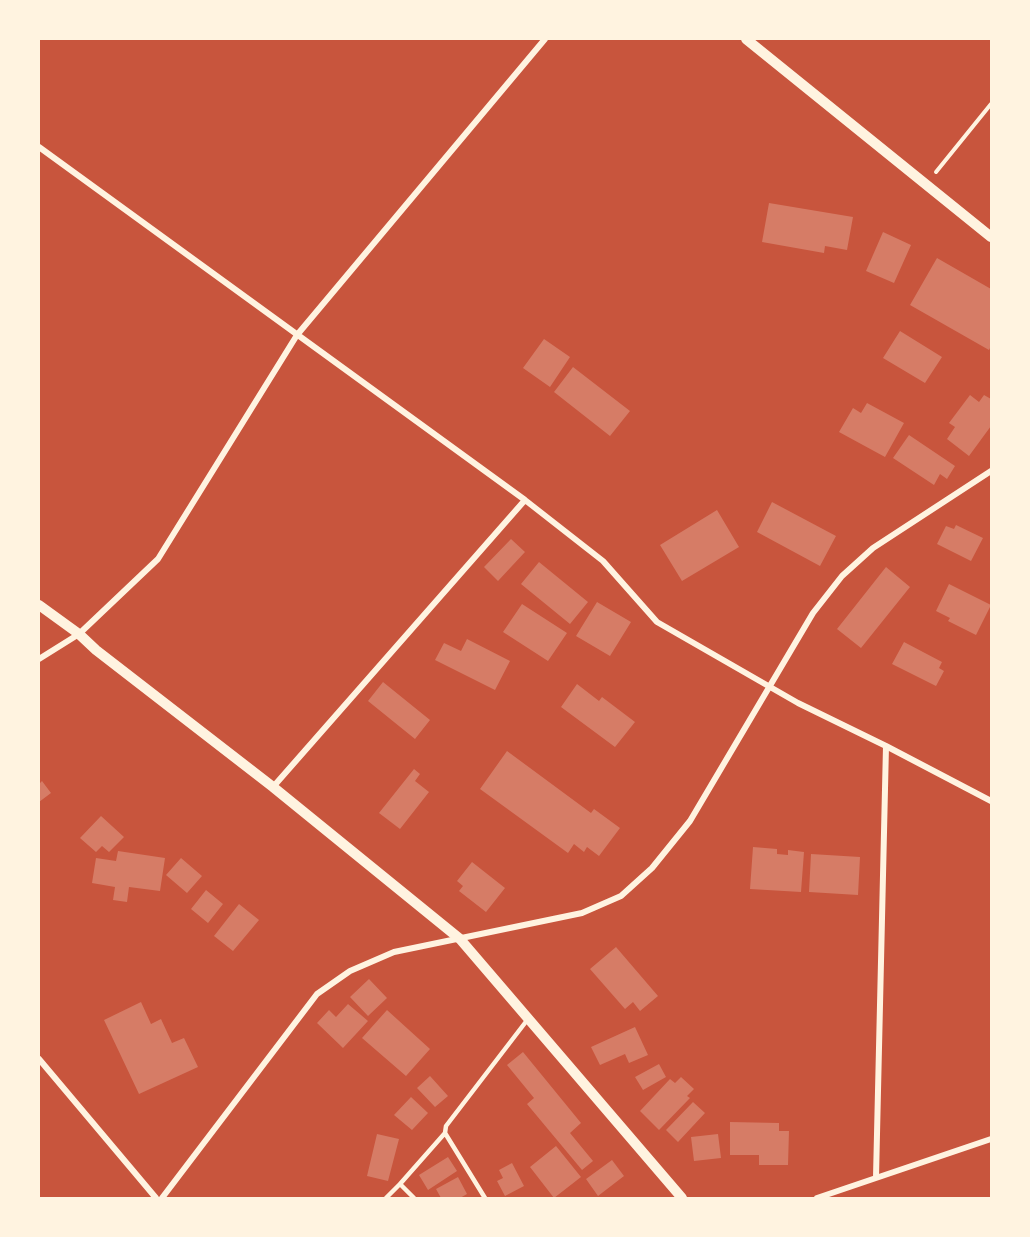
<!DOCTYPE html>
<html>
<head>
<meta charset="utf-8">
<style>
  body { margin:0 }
  #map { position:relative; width:1030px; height:1237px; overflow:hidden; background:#c8553d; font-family:"Space Grotesk",sans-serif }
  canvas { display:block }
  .frame { position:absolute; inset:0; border:40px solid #fff3e0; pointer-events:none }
</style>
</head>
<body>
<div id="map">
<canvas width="1030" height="1237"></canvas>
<div class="frame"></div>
</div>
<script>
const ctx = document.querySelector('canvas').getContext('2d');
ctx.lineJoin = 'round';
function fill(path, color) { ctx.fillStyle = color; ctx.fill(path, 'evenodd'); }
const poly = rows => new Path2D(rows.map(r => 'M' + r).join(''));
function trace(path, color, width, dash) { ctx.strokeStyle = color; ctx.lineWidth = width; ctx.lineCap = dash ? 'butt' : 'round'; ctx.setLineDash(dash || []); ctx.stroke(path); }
fill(poly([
  [769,203,853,217,847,250,825,246,824,253,762,242],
  [883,232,911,245,894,283,866,271],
  [937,258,991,289,991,346,989,350,910,305],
  [900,331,942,357,925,383,883,358],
  [544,339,570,357,550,387,523,368],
  [573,367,630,411,610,436,554,392],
  [970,395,979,402,984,395,991,399,991,426,969,456,947,439,955,427,949,423],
  [867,403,904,423,885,457,839,432,853,408,861,413],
  [909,435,955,466,947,479,940,474,934,485,893,458],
  [772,502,836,536,820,566,757,532],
  [717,510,739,547,682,581,660,545],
  [956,525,983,538,971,561,937,544,946,526,954,529],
  [511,539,525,552,498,581,484,567],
  [539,562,588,602,570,624,521,584],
  [886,567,910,587,861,648,837,629],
  [949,584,991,605,976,635,948,621,950,618,936,611],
  [597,602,631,622,610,656,576,636],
  [522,604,567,633,548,661,503,632],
  [467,639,510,661,495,690,435,660,444,643,461,651],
  [904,642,942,662,939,668,944,671,936,686,892,664],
  [383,682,430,720,415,739,368,701],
  [577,684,599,701,602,697,635,722,615,747,561,707],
  [507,751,591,813,594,809,620,828,599,856,587,847,584,852,574,844,568,853,480,789],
  [414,769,420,774,415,781,429,792,400,829,379,813],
  [42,781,51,793,39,802,39,784],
  [101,816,124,837,109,852,102,846,96,852,80,838],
  [753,847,777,849,777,854,788,855,788,850,804,852,801,892,750,889],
  [118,851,165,858,160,891,129,887,127,902,113,900,115,887,92,883,96,858,116,861],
  [811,854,860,857,858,895,809,892],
  [181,858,202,876,187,893,166,875],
  [472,862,505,888,486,912,459,891,463,886,457,881],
  [206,890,223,904,208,923,191,909],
  [239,904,259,920,233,951,214,936],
  [616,947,658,996,640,1011,633,1002,625,1009,590,969],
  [369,979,387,998,368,1016,350,997],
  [141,1002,151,1024,161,1019,172,1043,184,1038,198,1067,139,1094,104,1020],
  [348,1004,368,1021,343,1048,317,1023,329,1010,336,1017],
  [387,1010,430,1049,406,1076,362,1038],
  [635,1027,648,1055,629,1063,625,1054,600,1065,591,1047],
  [523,1052,581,1123,570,1133,593,1161,582,1170,527,1104,534,1098,507,1065],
  [659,1064,666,1077,643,1090,635,1077],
  [430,1076,448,1096,435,1107,417,1088],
  [681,1077,694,1089,687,1096,690,1098,659,1130,640,1111,670,1079,675,1083],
  [411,1097,428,1113,412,1130,394,1115],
  [693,1102,705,1113,678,1142,666,1130],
  [730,1122,779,1123,779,1131,789,1131,788,1165,759,1165,759,1155,730,1155],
  [377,1134,399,1139,388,1181,367,1176],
  [718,1134,721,1158,694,1161,691,1137],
  [556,1146,581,1177,554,1198,530,1167],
  [448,1157,457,1171,428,1190,419,1175],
  [612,1160,624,1176,598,1196,586,1179],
  [512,1163,524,1186,505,1196,497,1181,503,1178,499,1170],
  [458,1177,467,1194,460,1198,441,1198,436,1189]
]), '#d67c66');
trace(poly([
  [936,172,991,104]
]), '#fff3e0', 4);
trace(poly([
  [445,1133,485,1198],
  [386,1198,400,1184],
  [414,1198,400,1184,445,1133,446,1126,528,1019]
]), '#fff3e0', 4.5);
trace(poly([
  [39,147,525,500,603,561,657,622,798,703,886,746,991,801],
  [39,659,79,634,158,559,297,335,545,39],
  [273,787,525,500],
  [39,1059,156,1198],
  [876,1177,886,746],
  [162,1198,317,994,350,971,394,952,582,913,621,896,652,868,690,821,813,613,842,576,873,548,991,471],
  [817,1198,991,1139]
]), '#fff3e0', 6);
trace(poly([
  [746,39,991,237],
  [39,605,79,634,96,650,273,787,460,939,682,1198]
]), '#fff3e0', 10);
</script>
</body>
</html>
